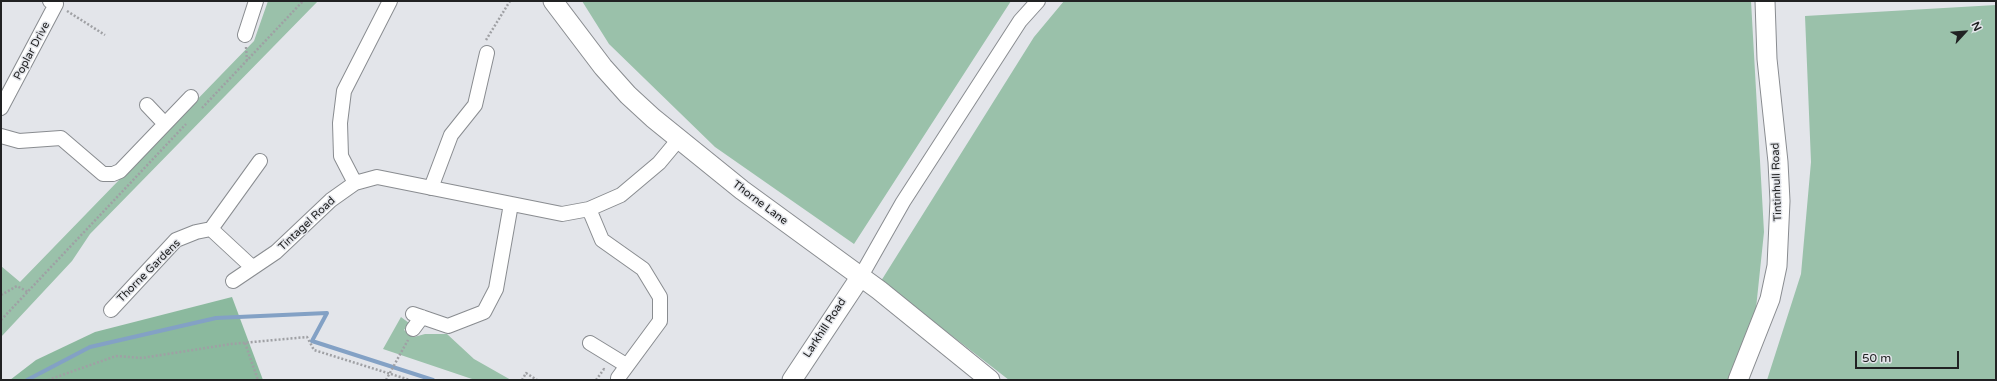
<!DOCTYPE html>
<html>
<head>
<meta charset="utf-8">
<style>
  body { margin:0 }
  #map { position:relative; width:1997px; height:381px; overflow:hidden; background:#e3e5ea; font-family:"Varela Round",sans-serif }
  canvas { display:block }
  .frame { position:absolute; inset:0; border:2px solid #212223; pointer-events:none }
  .north { position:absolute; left:1945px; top:12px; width:40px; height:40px; -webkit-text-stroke:3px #e3e5ea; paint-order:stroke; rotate:64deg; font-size:11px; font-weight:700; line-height:16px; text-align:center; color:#212223 }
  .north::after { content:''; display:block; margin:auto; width:14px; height:18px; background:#212223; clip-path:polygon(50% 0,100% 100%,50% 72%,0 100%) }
  .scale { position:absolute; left:1855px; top:351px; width:104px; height:18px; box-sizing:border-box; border:2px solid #212223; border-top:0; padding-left:5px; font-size:12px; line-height:14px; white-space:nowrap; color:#212223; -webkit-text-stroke:3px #e3e5ea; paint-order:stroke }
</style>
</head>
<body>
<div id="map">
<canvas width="1997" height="381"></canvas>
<div class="frame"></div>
<div class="north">N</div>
<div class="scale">50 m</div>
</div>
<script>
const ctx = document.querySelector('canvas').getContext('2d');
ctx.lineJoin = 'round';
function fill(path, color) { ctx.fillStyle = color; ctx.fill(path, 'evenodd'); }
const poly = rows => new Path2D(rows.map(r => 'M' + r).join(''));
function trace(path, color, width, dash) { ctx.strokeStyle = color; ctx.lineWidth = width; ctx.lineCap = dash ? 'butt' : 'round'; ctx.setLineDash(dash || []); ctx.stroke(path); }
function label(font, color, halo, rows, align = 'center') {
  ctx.font = font + ' "Varela Round",sans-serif'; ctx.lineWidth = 3; ctx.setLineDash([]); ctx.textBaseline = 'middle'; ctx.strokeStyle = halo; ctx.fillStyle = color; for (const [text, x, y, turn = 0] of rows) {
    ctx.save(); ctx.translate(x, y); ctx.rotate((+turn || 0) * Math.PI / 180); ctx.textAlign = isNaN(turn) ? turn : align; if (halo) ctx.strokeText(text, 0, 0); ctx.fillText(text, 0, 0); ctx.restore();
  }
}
fill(poly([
  [268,1,318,1,90,234,72,261,1,337,1,266,20,282,254,41],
  [582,1,1011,1,854,244,715,147,609,44],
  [1064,1,1751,1,1764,232,1755,318,1730,380,1009,380,881,281,1034,37],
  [1996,5,1996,380,1767,380,1801,274,1811,162,1805,16],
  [401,317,409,323,404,330,414,337,425,334,447,334,474,359,511,380,475,380,383,349]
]), '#9ac1aa');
fill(poly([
  [232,297,263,380,10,380,36,360,95,332]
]), '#8bb99e');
trace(poly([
  [27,380,90,347,216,318,327,313,312,341,433,380]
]), '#83a1c5', 4);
const street = poly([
  [245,35,256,1],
  [147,105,165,124],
  [1,108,56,4,50,1],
  [1,136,19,141,61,138,103,174,113,174,120,171,191,97],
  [355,183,341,156,340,123,344,91,390,1],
  [431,188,451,135,475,105,487,53],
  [589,209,602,240,643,269,660,297,660,321,618,378],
  [211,229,260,161],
  [861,276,903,202,1020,21,1038,1],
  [233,281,276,252,331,200,355,183,377,177,562,214,589,209,621,195,659,163,679,139],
  [111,310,176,240,196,232,211,229,252,267],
  [413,314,448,326,484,312,496,289,511,204],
  [413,329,422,317],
  [590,343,626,365]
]);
const secondary = poly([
  [553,1,603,67,628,95,653,118,742,190,879,290,990,380],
  [792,380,861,276],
  [1738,380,1770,299,1777,266,1780,201,1778,162,1767,59,1765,1]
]);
trace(street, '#898c90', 16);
trace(secondary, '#898c90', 21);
trace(poly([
  [67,11,105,35],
  [486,40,510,1],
  [246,47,247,60],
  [202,108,303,1],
  [1,295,17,286,28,292],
  [1,320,186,124],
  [245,343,258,380],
  [48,380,116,356,142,358,231,344,307,337,314,350,410,380],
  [386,380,408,340],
  [522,380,526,373,537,380],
  [596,380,604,369,605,370]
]), '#9fa0a4', 2.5, [2, 2]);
trace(street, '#fff', 14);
trace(secondary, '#fff', 19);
label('11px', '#212223', '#e3e5ea', [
  ["Poplar Drive",32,51,-62],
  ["Tintinhull Road",1777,182,-92],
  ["Thorne Lane",760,203,37],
  ["Tintagel Road",307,224,-43],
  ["Thorne Gardens",149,271,-45],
  ["Larkhill Road",825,328,-57]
]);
</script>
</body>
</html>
